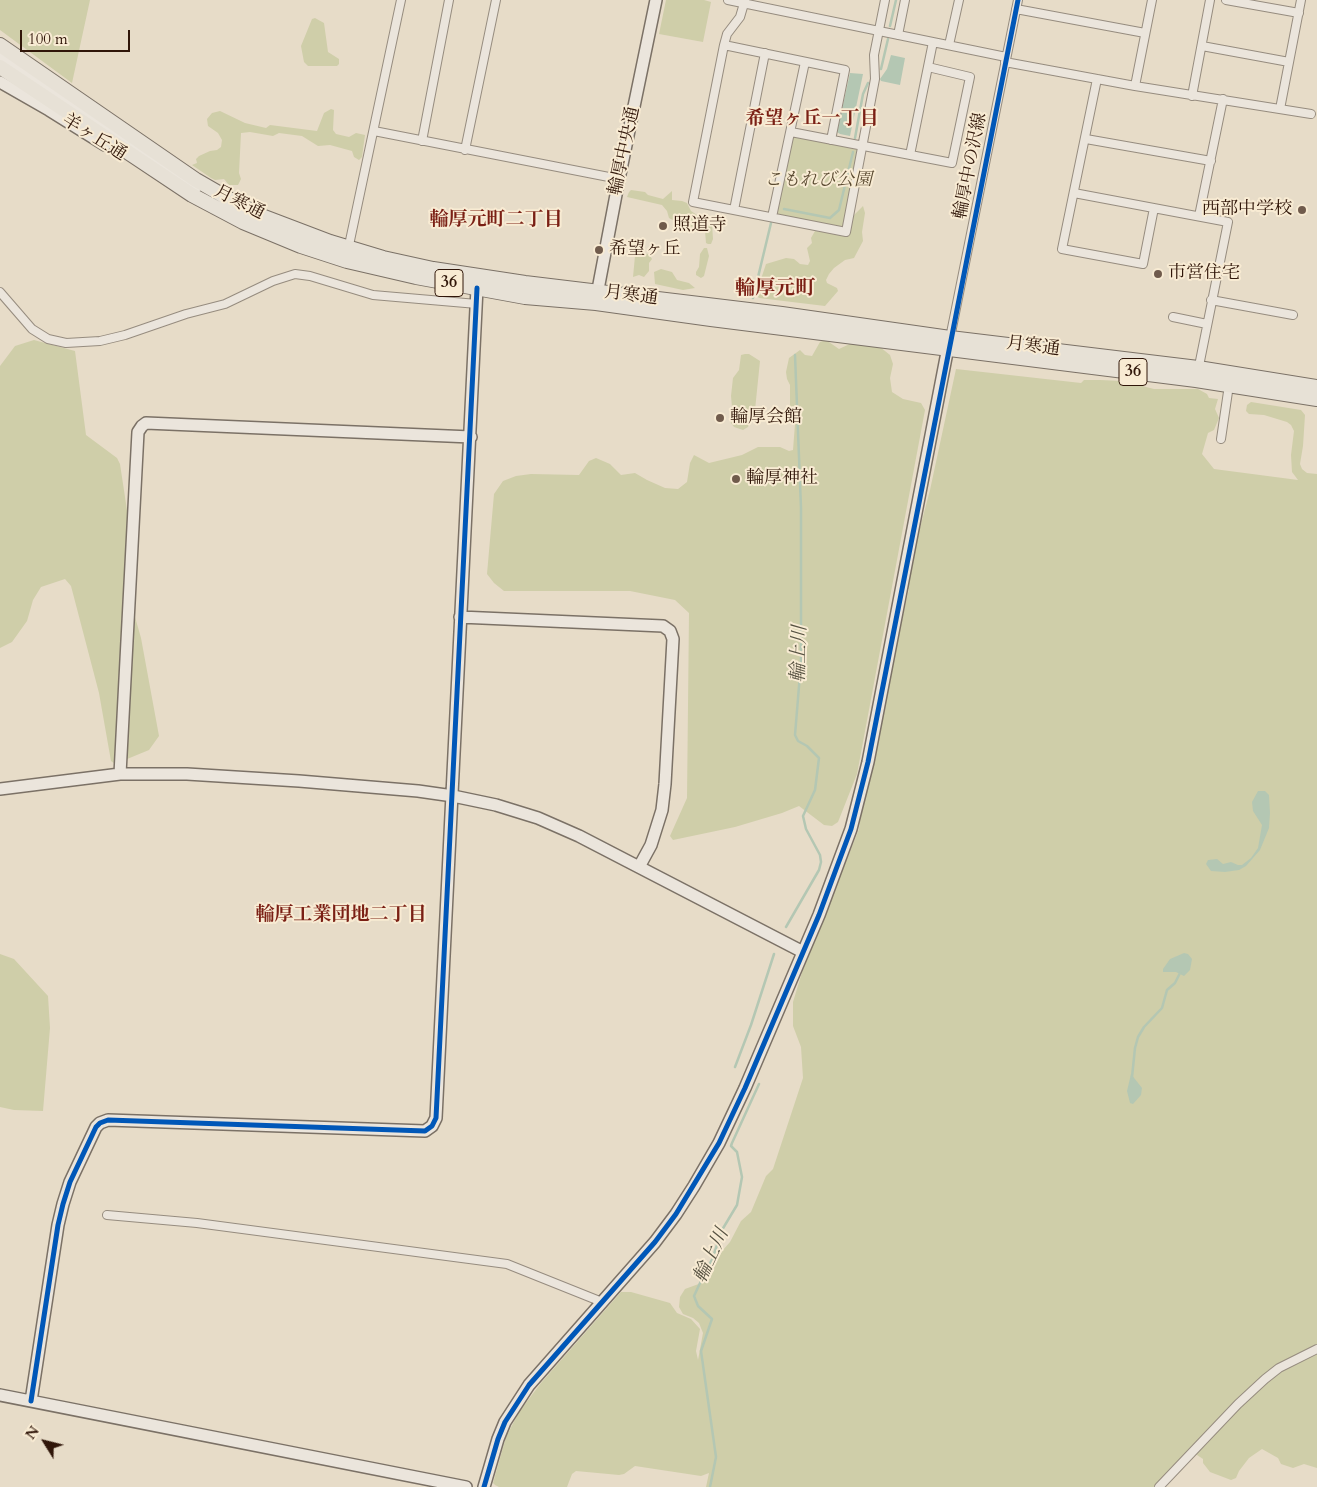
<!DOCTYPE html>
<html>
<head>
<meta charset="utf-8">
<style>
  body { margin:0 }
  #map { position:relative; width:1317px; height:1487px; overflow:hidden; background:#e7dcc8; font-family:Cardo,serif }
  canvas { display:block }
  .north { position:absolute; left:20px; top:1417px; width:50px; height:50px; -webkit-text-stroke:4px #f8ebd3; paint-order:stroke; rotate:306deg; font-size:14px; font-weight:700; line-height:20px; text-align:center; color:#301609 }
  .north::after { content:''; display:block; margin:auto; width:18px; height:22px; background:#301609; clip-path:polygon(50% 0,100% 100%,50% 72%,0 100%) }
  .scale { position:absolute; left:20px; top:30px; width:110px; height:22px; box-sizing:border-box; border:2px solid #301609; border-top:0; padding-left:6px; font-size:15px; line-height:18px; white-space:nowrap; color:#301609; -webkit-text-stroke:4px #f8ebd3; paint-order:stroke }
</style>
</head>
<body>
<div id="map">
<canvas width="1317" height="1487"></canvas>
<div class="north">N</div>
<div class="scale">100 m</div>
</div>
<script>
const ctx = document.querySelector('canvas').getContext('2d');
ctx.lineJoin = 'round';
function fill(path, color) { ctx.fillStyle = color; ctx.fill(path, 'evenodd'); }
const poly = rows => new Path2D(rows.map(r => 'M' + r).join(''));
function trace(path, color, width, dash) { ctx.strokeStyle = color; ctx.lineWidth = width; ctx.lineCap = dash ? 'butt' : 'round'; ctx.setLineDash(dash || []); ctx.stroke(path); }
function label(font, color, halo, rows, align = 'center') {
  ctx.font = font + ' Cardo,"Noto Serif JP",serif'; ctx.lineWidth = 4; ctx.setLineDash([]); ctx.textBaseline = 'middle'; ctx.strokeStyle = halo; ctx.fillStyle = color; for (const [text, x, y, turn = 0] of rows) {
    ctx.save(); ctx.translate(x, y); ctx.rotate((+turn || 0) * Math.PI / 180); ctx.textAlign = isNaN(turn) ? turn : align; if (halo) ctx.strokeText(text, 0, 0); ctx.fillText(text, 0, 0); ctx.restore();
  }
}
fill(poly([
  [0,0,90,0,72,83,0,30],
  [666,0,704,0,711,2,703,42,659,34],
  [315,18,324,23,328,52,339,59,339,64,337,66,308,66,304,62,301,46,312,19],
  [331,109,334,110,333,130,336,134,349,137,356,133,365,135,362,157,359,160,354,157,352,151,330,145,318,146,302,136,279,133,273,136,250,132,241,133,239,173,241,179,238,185,229,185,224,179,215,180,211,178,192,165,197,163,196,159,199,156,210,151,217,150,221,147,222,140,218,133,208,126,207,119,212,113,220,111,245,123,266,128,270,125,317,131,324,113],
  [791,132,864,145,846,232,772,217],
  [631,190,645,192,648,195,663,199,672,191,672,200,682,201,687,203,691,211,697,215,695,223,693,227,680,224,669,218,667,211,662,205,627,197,629,192],
  [863,206,865,213,862,232,863,241,854,258,845,260,834,268,829,274,826,280,827,283,837,288,838,291,825,306,759,298,757,296,760,282,766,264,786,258,794,259,800,264,808,265,810,261,807,248,812,243,811,238,815,231,839,234,845,234,853,216],
  [710,223,712,224,713,239,711,244,708,244,706,243,705,231],
  [704,248,707,248,709,256,704,276,701,278,696,275,696,272,699,267,700,254],
  [638,253,649,254,652,259,649,263,649,271,644,277,639,275,633,277,635,256],
  [661,269,672,272,677,280,689,283,695,288,683,290,655,284,654,272],
  [34,340,75,351,86,435,117,458,120,464,133,550,125,582,141,638,159,736,149,750,115,764,111,761,99,693,71,586,65,579,41,587,33,600,27,621,12,642,0,648,0,366,15,346],
  [826,340,839,349,854,342,880,347,890,355,893,364,890,378,892,392,903,399,921,403,925,410,857,774,838,822,832,826,824,825,799,806,782,813,735,827,673,840,670,836,687,798,689,613,675,600,630,591,504,591,494,583,487,574,494,494,503,481,516,476,531,474,579,475,589,461,596,458,610,464,621,475,635,473,647,480,665,488,678,489,687,482,690,463,694,455,709,463,742,455,758,447,780,447,789,451,793,450,795,424,790,414,790,385,787,379,786,372,789,358,800,350,805,355,812,356,820,342],
  [745,354,749,354,760,361,755,410,748,427,743,430,734,427,731,423,730,412,732,407,731,396,733,378,739,370,741,355],
  [956,369,1081,383,1084,380,1100,380,1122,381,1154,389,1198,389,1207,394,1209,398,1218,399,1215,409,1219,418,1214,430,1208,433,1202,454,1214,469,1298,480,1292,472,1291,455,1294,431,1291,425,1287,422,1264,415,1249,414,1246,411,1247,405,1251,402,1301,410,1305,415,1303,446,1300,464,1302,469,1307,473,1317,474,1317,1468,1304,1464,1293,1468,1281,1464,1278,1458,1262,1449,1249,1458,1239,1471,1236,1478,1231,1480,1210,1472,1203,1463,1203,1459,1191,1451,1155,1487,706,1487,709,1473,701,1476,635,1466,624,1474,619,1475,576,1471,572,1474,567,1487,499,1487,495,1485,493,1483,506,1437,519,1412,541,1383,621,1292,631,1292,670,1303,677,1313,691,1319,700,1329,696,1351,698,1360,703,1333,699,1323,693,1318,683,1314,679,1307,680,1297,685,1289,704,1282,723,1250,730,1242,741,1221,751,1212,766,1176,773,1169,803,1078,801,1047,793,1026,793,1002,803,969,859,829,865,783,872,756,875,754,889,676,909,589,906,588,907,576,913,559,917,533,920,528,930,490],
  [0,954,14,959,48,996,50,1028,43,1111,14,1110,0,1107]
]), '#cfcea9');
fill(poly([
  [891,55,905,58,900,85,881,81,880,79,887,69],
  [850,73,863,74,850,136,840,134,837,132],
  [1258,791,1265,791,1269,795,1270,813,1269,828,1260,850,1246,866,1239,870,1225,872,1211,871,1206,864,1208,860,1217,859,1223,864,1231,862,1238,865,1242,865,1251,858,1258,848,1262,825,1253,811,1252,802],
  [1184,953,1188,954,1192,959,1190,970,1184,976,1176,972,1163,972,1163,969,1170,959],
  [1131,1074,1142,1088,1141,1095,1133,1104,1130,1103,1127,1091]
]), '#b4c7b3');
trace(poly([
  [890,26,896,0],
  [881,69,888,39],
  [855,138,863,94,868,83],
  [784,209,830,218,839,210,853,152],
  [753,298,771,223],
  [786,927,819,870,821,862,820,855,806,829,803,816,815,790,819,758,807,746,798,741,795,735,801,662,801,508,795,355],
  [735,1067,751,1025,774,954],
  [1132,1077,1135,1048,1138,1037,1144,1027,1162,1008,1167,990,1175,983,1180,973],
  [710,1487,716,1457,701,1351,712,1319,698,1306,694,1296,707,1268,712,1260,722,1230,737,1205,742,1177,737,1152,731,1146,732,1143,759,1084]
]), '#b4c7b3', 2.5);
const street = poly([
  [728,0,1006,57],
  [745,0,740,17,727,34,724,45,693,202,846,232,875,79,874,55,885,0],
  [1226,0,1299,13],
  [1016,9,1145,33],
  [898,35,905,0],
  [724,45,845,70,831,140],
  [949,45,959,0],
  [1202,46,1289,62],
  [1005,62,1135,86,1311,114],
  [1097,79,1062,249,1143,264,1154,208],
  [1135,86,1152,0],
  [1192,96,1210,0],
  [1280,109,1301,0],
  [374,131,619,179],
  [791,132,952,163,970,77,928,67],
  [1086,139,1211,161],
  [422,141,449,0],
  [465,150,496,0],
  [910,155,933,42],
  [1074,193,1228,222,1198,371],
  [734,210,765,53],
  [1199,216,1223,99],
  [772,217,805,62],
  [348,250,401,0],
  [0,292,32,329,48,339,66,343,100,341,125,335,186,314,225,304,273,281,295,274,310,276,373,295,477,304],
  [1211,300,1293,315],
  [1173,317,1207,324],
  [950,338,1018,0],
  [1221,439,1229,385],
  [107,1215,197,1223,507,1264,602,1302],
  [1159,1487,1238,1404,1265,1379,1279,1368,1317,1349]
]);
const secondary = poly([
  [0,57,135,148,196,187],
  [0,82,49,110,105,145],
  [596,300,619,179,656,0],
  [460,617,663,626,670,631,673,639,665,784,662,810,651,845,639,867],
  [120,774,138,432,142,426,146,423,471,437],
  [0,789,120,774,187,774,299,781,418,791,453,796,496,805,538,818,579,836,803,952],
  [0,1395,466,1487],
  [31,1401,58,1225,63,1204,70,1182,96,1127,100,1123,108,1120,425,1131,432,1126,436,1118,477,288],
  [484,1487,498,1439,505,1422,529,1385,655,1242,676,1214,694,1186,719,1143,745,1088,819,915,851,829,868,762,949,342]
]);
const highway = poly([
  [0,45,196,180,229,199,259,215,330,242,383,258,433,269,525,283,782,314,950,338,1198,368,1317,387],
  [0,67,192,195,243,222,301,246,347,261,416,277,525,297,596,303,711,319,1196,380,1317,399]
]);
trace(street, '#968c7f', 10);
trace(secondary, '#7b7166', 14);
trace(highway, '#7b7166', 16);
trace(street, '#ebe5dc', 8);
trace(secondary, '#ebe5dc', 11);
trace(highway, '#e7e1d6', 14);
trace(poly([
  [31,1401,58,1225,63,1204,70,1182,96,1127,100,1123,108,1120,425,1131,432,1126,436,1118,477,288],
  [484,1487,498,1439,505,1422,529,1385,655,1242,676,1214,719,1143,745,1088,819,915,851,829,868,762,1018,0]
]), '#0057b8', 5);
for (const [x, y, r, color] of [
  [1302,210,5,"#705b4c"],
  [663,226,5,"#705b4c"],
  [599,250,5,"#705b4c"],
  [1158,274,5,"#705b4c"],
  [720,418,5,"#705b4c"],
  [736,479,5,"#705b4c"]
]) { const dot = new Path2D(); dot.arc(x, y, r, 0, 2 * Math.PI); ctx.fillStyle = color; ctx.fill(dot); trace(dot, '#f8ebd3', 2); }
for (const [x, y, w] of [
  [449,283,28],
  [1133,372,28]
]) { const box = new Path2D(); box.roundRect(x - w / 2, y - 13.5, w, 27, 4); ctx.fillStyle = '#f8ebd3'; ctx.fill(box); trace(box, '#301609', 1); }
label('bold 16px', '#301609', null, [
  ["36",449,283],
  ["36",1133,372]
]);
label('18px', '#301609', '#f8ebd3', [
  ["羊ヶ丘通",94,138,32],
  ["輪厚中央通",625,151,-78],
  ["輪厚中の沢線",971,166,-79],
  ["月寒通",239,203,27],
  ["月寒通",631,296,7],
  ["月寒通",1033,347,7]
]);
label('italic 18px', '#5a4a31', '#f8ebd3', [
  ["こもれび公園",818,181]
]);
label('18px', '#301609', '#f8ebd3', [
  ["西部中学校",1292,210,"right"],
  ["照道寺",673,226],
  ["希望ヶ丘",609,250],
  ["市営住宅",1168,274],
  ["輪厚会館",730,418],
  ["輪厚神社",746,479]
], 'left');
label('bold 19px', '#7a1f14', '#f8ebd3', [
  ["希望ヶ丘一丁目",812,120],
  ["輪厚元町二丁目",496,221],
  ["輪厚工業団地二丁目",341,916]
]);
label('italic 19px', '#565141', '#f8ebd3', [
  ["輪上川",800,654,-88],
  ["輪上川",712,1256,-65]
]);
label('bold 20px', '#7a1f14', '#f8ebd3', [
  ["輪厚元町",775,289]
]);
</script>
</body>
</html>
